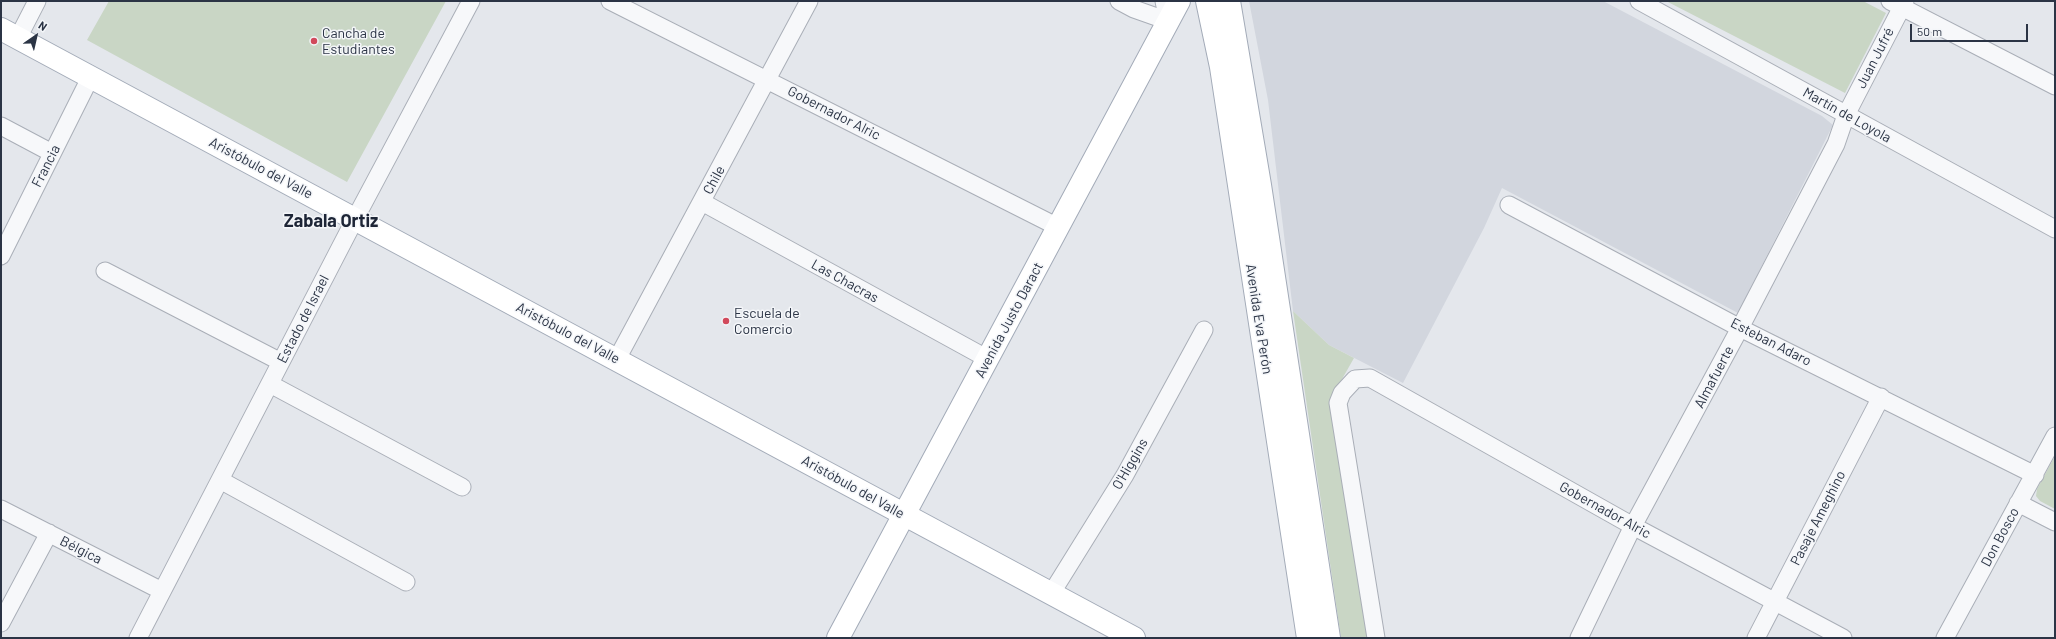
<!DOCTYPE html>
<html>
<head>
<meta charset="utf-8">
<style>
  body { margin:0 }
  #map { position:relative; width:2056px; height:639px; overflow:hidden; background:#e4e7ec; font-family:Barlow,sans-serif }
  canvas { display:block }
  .frame { position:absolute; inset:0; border:2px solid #2b3445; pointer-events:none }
  .north { position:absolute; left:16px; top:16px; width:40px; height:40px; -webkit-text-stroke:3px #f4f6f9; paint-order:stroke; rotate:34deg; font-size:11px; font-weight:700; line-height:16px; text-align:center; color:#2b3445 }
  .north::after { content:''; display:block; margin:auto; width:14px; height:18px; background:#2b3445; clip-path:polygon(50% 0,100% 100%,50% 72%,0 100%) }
  .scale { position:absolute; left:1910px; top:24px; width:118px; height:18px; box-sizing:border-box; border:2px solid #2b3445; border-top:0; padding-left:5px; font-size:12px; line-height:14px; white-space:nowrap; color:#2b3445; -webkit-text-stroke:3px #f4f6f9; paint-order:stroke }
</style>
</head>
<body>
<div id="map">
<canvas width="2056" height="639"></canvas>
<div class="frame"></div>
<div class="north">N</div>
<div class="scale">50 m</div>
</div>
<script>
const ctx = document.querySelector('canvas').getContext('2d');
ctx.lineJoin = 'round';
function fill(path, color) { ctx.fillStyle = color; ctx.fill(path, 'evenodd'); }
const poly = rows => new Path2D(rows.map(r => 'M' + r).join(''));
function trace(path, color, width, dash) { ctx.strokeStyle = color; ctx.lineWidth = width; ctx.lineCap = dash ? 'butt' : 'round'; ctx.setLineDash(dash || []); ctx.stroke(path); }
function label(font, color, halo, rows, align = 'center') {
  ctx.font = font + ' Barlow,sans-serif'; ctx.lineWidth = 3; ctx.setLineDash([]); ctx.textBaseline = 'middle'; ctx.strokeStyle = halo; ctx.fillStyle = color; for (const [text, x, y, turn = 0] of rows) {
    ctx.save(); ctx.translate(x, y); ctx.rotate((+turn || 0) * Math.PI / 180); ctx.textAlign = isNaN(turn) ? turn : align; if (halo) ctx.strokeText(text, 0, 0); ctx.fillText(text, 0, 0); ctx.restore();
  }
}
fill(poly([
  [1249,1,1603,1,1822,116,1833,125,1738,313,1502,188,1484,228,1403,383,1329,345,1293,311,1268,100]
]), '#d2d6de');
fill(poly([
  [109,1,446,1,347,182,87,40],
  [1666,1,1863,1,1886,13,1845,93],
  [1293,311,1329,345,1354,358,1333,395,1370,638,1341,638],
  [2055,456,2055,509,2040,501,2036,496,2037,489]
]), '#c9d6c5');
const minor = poly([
  [610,1,1058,227],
  [1119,1,1134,9,1168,21,1164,1],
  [1639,1,2055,229],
  [1890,1,2055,86],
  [18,38,37,1],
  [1,126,52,153],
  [702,202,988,359],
  [1509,205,1740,328,2035,475],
  [1,256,91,76],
  [105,271,281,362],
  [617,359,809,1],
  [270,384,462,487],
  [220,480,406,582],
  [2018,503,2055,522],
  [1,509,162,591],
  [1051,594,1125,475,1204,330],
  [1,623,49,533],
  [138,638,355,219,471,1],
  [1376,638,1338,403,1342,393,1355,379,1370,378,1633,526,1843,638],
  [1579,638,1633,526,1740,328,1836,144,1846,115,1905,1],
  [1756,638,1881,397],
  [1945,638,2055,436]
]);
const major = poly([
  [1207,1,1221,67,1308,638],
  [1229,1,1260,185,1329,638],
  [1,29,1134,638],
  [838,638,1179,1]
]);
trace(minor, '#a9aeb7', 19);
trace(major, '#a3abb8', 24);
trace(minor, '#f7f8fa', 17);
trace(major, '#fff', 22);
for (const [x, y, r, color] of [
  [314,41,4,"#d1495b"],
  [726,321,4,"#d1495b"]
]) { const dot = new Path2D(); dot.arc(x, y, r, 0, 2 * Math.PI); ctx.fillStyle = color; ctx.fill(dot); trace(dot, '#f4f6f9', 1.5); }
label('14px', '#2b3445', '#f4f6f9', [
  ["Cancha de",322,33],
  ["Estudiantes",322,49],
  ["Escuela de",734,313],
  ["Comercio",734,329]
], 'left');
label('14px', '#2b3445', '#f4f6f9', [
  ["Juan Jufré",1875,58,-63],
  ["Gobernador Alric",834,113,27],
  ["Martín de Loyola",1847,115,29],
  ["Francia",46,166,-63],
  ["Aristóbulo del Valle",261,168,28],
  ["Chile",714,180,-62],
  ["Las Chacras",845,281,29],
  ["Estado de Israel",303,319,-63],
  ["Avenida Eva Perón",1259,319,81],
  ["Avenida Justo Daract",1009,320,-62],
  ["Aristóbulo del Valle",568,333,28],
  ["Esteban Adaro",1771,342,27],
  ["Almafuerte",1714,377,-62],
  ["O'Higgins",1130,464,-60],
  ["Aristóbulo del Valle",853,487,29],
  ["Gobernador Alric",1605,510,29],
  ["Pasaje Ameghino",1818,518,-63],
  ["Don Bosco",2000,537,-62],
  ["Bélgica",81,550,27]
]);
label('bold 18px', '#1d2536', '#f4f6f9', [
  ["Zabala Ortiz",331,221]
]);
</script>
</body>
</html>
